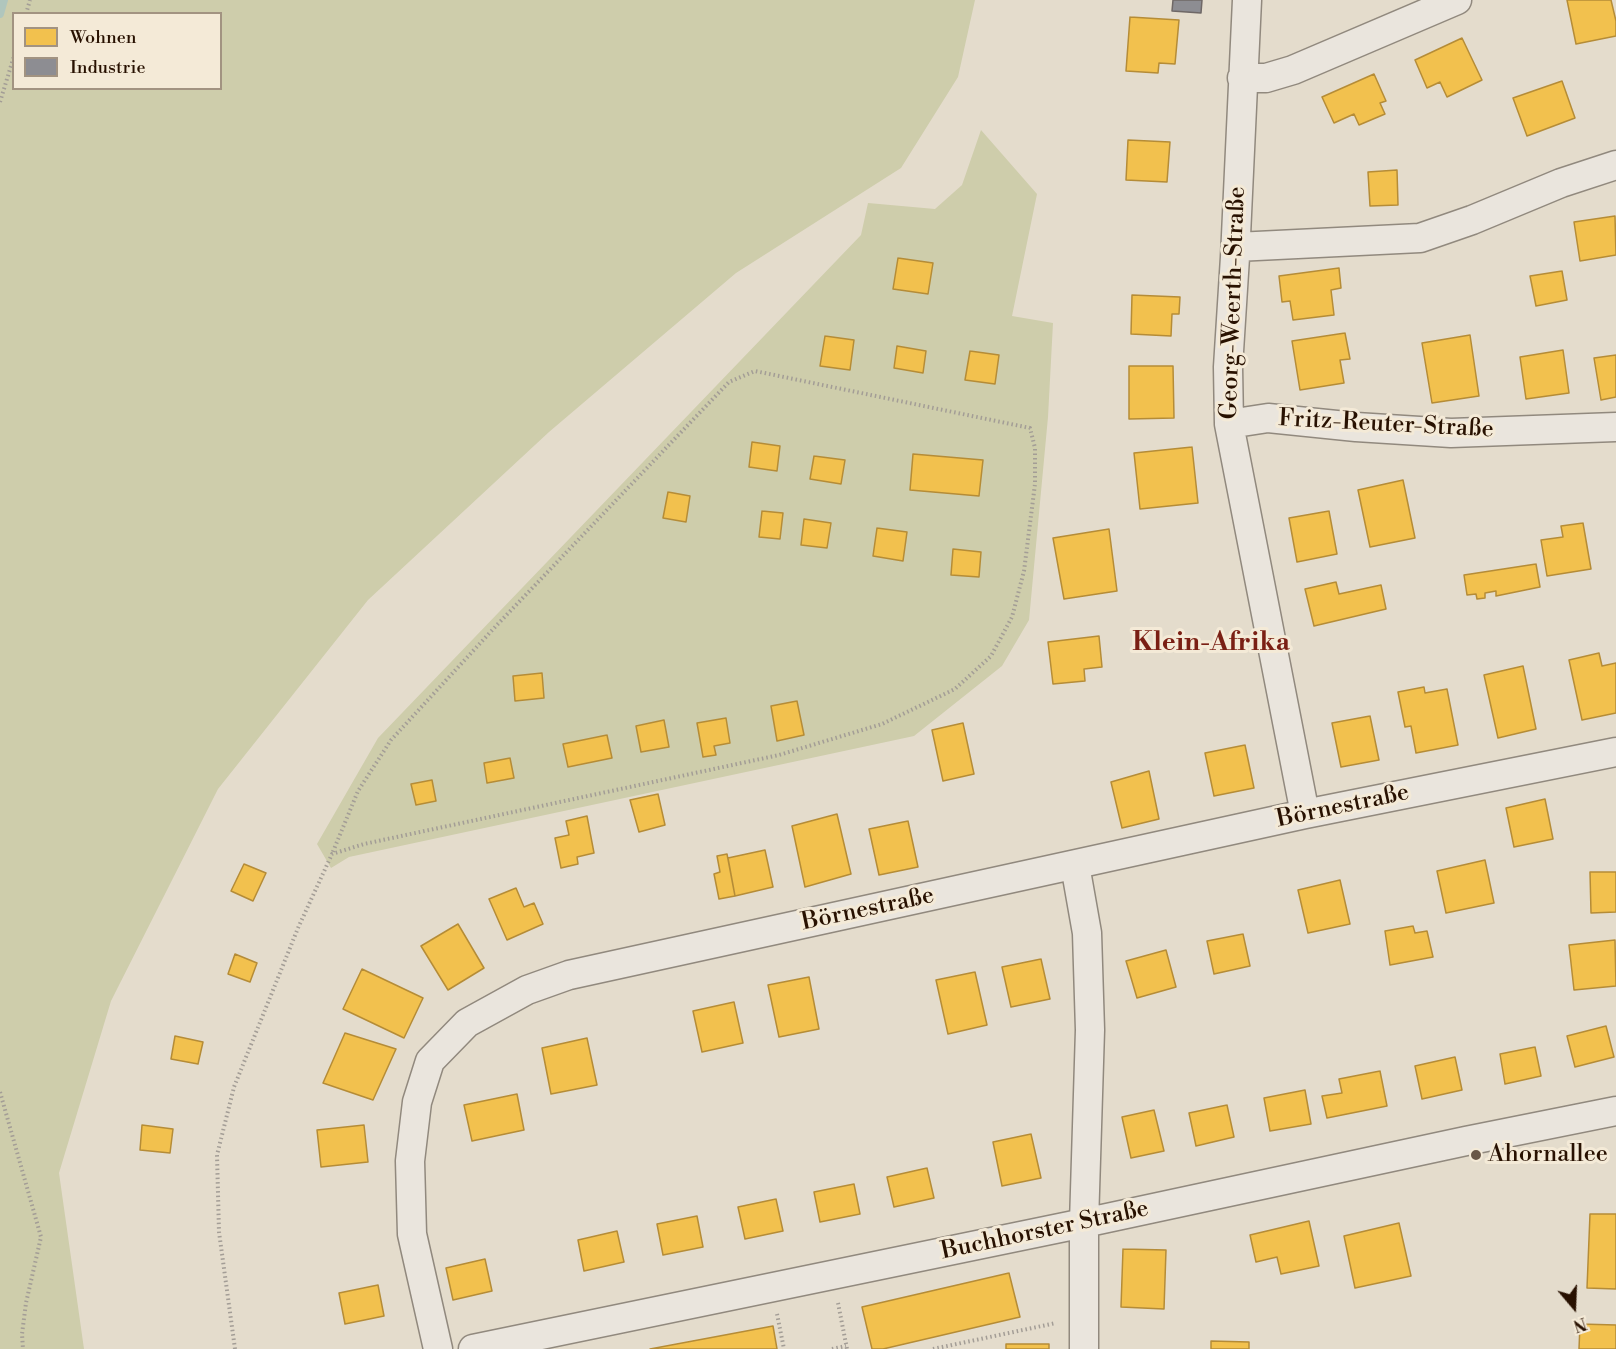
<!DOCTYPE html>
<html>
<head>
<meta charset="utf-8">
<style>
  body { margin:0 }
  #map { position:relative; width:1616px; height:1349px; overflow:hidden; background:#e4dccc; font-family:"Libre Bodoni",serif }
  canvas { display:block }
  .legend { position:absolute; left:12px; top:12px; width:210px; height:78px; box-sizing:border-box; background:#f4ead7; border:2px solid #a29381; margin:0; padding:8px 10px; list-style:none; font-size:18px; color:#281101 }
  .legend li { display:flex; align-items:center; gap:12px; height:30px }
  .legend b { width:30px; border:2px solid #a29381 }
  .north { position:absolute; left:1544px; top:1277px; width:60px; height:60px; -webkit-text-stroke:4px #f4ead7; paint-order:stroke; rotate:161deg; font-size:16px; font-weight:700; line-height:24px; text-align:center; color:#281101 }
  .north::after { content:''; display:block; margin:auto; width:21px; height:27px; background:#281101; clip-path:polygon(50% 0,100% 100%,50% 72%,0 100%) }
</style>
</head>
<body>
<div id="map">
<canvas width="1616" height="1349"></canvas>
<ul class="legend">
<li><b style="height:16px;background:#f2c14e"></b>Wohnen</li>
<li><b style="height:16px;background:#8d8d92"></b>Industrie</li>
</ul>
<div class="north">N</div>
</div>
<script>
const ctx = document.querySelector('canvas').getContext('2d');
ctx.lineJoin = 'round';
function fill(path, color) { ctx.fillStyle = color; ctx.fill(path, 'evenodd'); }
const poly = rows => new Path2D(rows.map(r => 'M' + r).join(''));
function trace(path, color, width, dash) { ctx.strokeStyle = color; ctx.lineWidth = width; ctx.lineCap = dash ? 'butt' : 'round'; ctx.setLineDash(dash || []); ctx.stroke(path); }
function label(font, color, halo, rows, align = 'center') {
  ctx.font = font + ' "Libre Bodoni",serif'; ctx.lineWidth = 6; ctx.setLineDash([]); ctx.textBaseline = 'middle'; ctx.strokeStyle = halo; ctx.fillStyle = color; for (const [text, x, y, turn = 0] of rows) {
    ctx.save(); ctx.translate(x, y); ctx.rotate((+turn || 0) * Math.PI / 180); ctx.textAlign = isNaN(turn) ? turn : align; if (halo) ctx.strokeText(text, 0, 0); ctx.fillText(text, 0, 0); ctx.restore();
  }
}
fill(poly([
  [0,0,975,0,958,77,901,168,736,273,549,432,368,600,218,789,111,1001,59,1173,84,1349,0,1349],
  [14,14,220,14,220,88,14,88],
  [981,130,1037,194,1012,316,1053,323,1048,417,1029,620,1002,666,914,736,349,857,331,868,317,844,378,738,861,235,868,203,935,209,962,185]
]), '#cecdab');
const homes = poly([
  [1567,0,1611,0,1616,21,1616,36,1576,44,1567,0],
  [1130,17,1179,20,1175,64,1159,63,1158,73,1126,71,1130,17],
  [1462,38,1482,80,1447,97,1440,82,1427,88,1415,60,1462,38],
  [1374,74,1386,101,1380,103,1385,114,1359,125,1354,114,1334,123,1322,97,1374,74],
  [1562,81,1575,118,1527,136,1513,98,1562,81],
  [1128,140,1170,142,1167,182,1126,180,1128,140],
  [1397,170,1398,205,1370,206,1368,172,1397,170],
  [1615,216,1616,255,1580,261,1574,222,1615,216],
  [898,258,933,263,928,294,893,289,898,258],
  [1339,268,1341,288,1331,290,1334,315,1293,320,1290,301,1282,302,1279,276,1339,268],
  [1562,271,1567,300,1536,306,1530,276,1562,271],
  [1132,295,1180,297,1179,314,1172,314,1171,336,1131,334,1132,295],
  [1345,333,1350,359,1340,360,1344,383,1300,390,1292,341,1345,333],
  [1470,335,1479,396,1432,403,1422,343,1470,335],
  [825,336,854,340,850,370,820,366,825,336],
  [897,346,926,351,923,373,894,368,897,346],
  [1563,350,1569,393,1526,399,1520,357,1563,350],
  [970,351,999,355,995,384,965,380,970,351],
  [1616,355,1616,397,1601,400,1594,358,1616,355],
  [1129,366,1173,366,1174,418,1129,419,1129,366],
  [752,442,780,446,777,471,749,467,752,442],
  [1192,447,1198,503,1140,509,1134,453,1192,447],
  [913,454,983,460,979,496,910,490,913,454],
  [814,456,845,460,841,484,810,479,814,456],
  [1403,480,1415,538,1370,547,1358,490,1403,480],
  [668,492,690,496,686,522,663,518,668,492],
  [762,511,783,513,780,539,759,537,762,511],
  [1329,511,1337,554,1297,562,1289,518,1329,511],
  [804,519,831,523,827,548,801,545,804,519],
  [1583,523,1591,569,1547,576,1541,540,1563,537,1561,526,1583,523],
  [877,528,907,532,903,561,873,556,877,528],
  [1109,529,1117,591,1064,599,1053,538,1109,529],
  [953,549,981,552,979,577,951,575,953,549],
  [1536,564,1540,587,1496,596,1496,591,1485,593,1485,598,1477,599,1476,594,1467,595,1464,575,1536,564],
  [1336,582,1339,594,1381,585,1386,609,1314,626,1305,589,1336,582],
  [1099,636,1102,667,1084,669,1085,681,1053,684,1048,642,1099,636],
  [1599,653,1602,666,1616,663,1616,713,1582,720,1569,660,1599,653],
  [1523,666,1536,729,1498,738,1484,675,1523,666],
  [542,673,544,698,515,701,513,676,542,673],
  [1424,687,1425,693,1447,689,1458,745,1416,753,1411,726,1405,727,1398,692,1424,687],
  [797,701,804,735,777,741,771,706,797,701],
  [1370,716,1379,760,1341,767,1332,723,1370,716],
  [726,718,730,743,714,746,716,755,703,757,697,723,726,718],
  [664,720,669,747,641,752,636,726,664,720],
  [963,723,974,774,943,781,932,730,963,723],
  [607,735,612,758,568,767,563,744,607,735],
  [1245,745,1254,788,1214,796,1205,753,1245,745],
  [510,758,514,778,487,783,484,763,510,758],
  [1149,771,1159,819,1122,828,1111,782,1149,771],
  [432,780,436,801,416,805,411,784,432,780],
  [658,794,665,825,639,832,630,800,658,794],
  [1545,799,1553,839,1514,847,1506,808,1545,799],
  [837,814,851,874,805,887,792,826,837,814],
  [587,816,594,853,577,857,578,864,561,868,555,838,569,835,566,821,587,816],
  [908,821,918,867,879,875,869,829,908,821],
  [765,850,773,887,735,896,728,858,765,850],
  [727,854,735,896,719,899,714,874,720,872,717,856,727,854],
  [1485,860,1494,903,1446,913,1437,871,1485,860],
  [244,864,266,873,253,901,231,891,244,864],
  [1590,872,1616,872,1616,912,1591,913,1590,872],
  [1340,880,1350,924,1308,933,1298,890,1340,880],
  [516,888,524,907,534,903,543,924,507,940,489,899,516,888],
  [458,924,484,968,448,990,421,946,458,924],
  [1413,926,1415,933,1427,931,1433,957,1390,965,1385,931,1413,926],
  [1243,934,1250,966,1214,974,1207,941,1243,934],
  [1615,940,1616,986,1574,990,1569,945,1615,940],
  [1166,950,1176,987,1137,998,1126,961,1166,950],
  [235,954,257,963,250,982,228,974,235,954],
  [1041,959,1050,999,1011,1007,1002,967,1041,959],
  [362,969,423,998,404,1038,343,1009,362,969],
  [975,972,987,1025,948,1034,936,980,975,972],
  [809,977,819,1029,779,1037,768,985,809,977],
  [734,1002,743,1043,702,1052,693,1011,734,1002],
  [1606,1026,1614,1057,1575,1067,1567,1036,1606,1026],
  [345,1033,396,1049,373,1100,323,1083,345,1033],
  [175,1036,203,1042,198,1064,171,1059,175,1036],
  [587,1038,597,1085,551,1094,542,1048,587,1038],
  [1535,1047,1541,1076,1505,1084,1500,1054,1535,1047],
  [1455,1057,1462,1090,1422,1099,1415,1066,1455,1057],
  [1380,1071,1387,1106,1327,1118,1322,1096,1342,1093,1339,1079,1380,1071],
  [1305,1090,1311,1124,1270,1131,1264,1098,1305,1090],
  [517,1094,524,1130,472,1141,464,1105,517,1094],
  [1227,1105,1234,1137,1196,1146,1189,1113,1227,1105],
  [1154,1110,1164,1151,1131,1158,1122,1117,1154,1110],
  [142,1125,173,1129,170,1153,140,1150,142,1125],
  [364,1125,368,1162,321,1167,317,1130,364,1125],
  [1031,1134,1041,1178,1002,1186,993,1142,1031,1134],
  [927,1168,934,1198,894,1207,887,1177,927,1168],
  [854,1184,860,1214,820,1222,814,1192,854,1184],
  [776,1199,783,1231,745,1239,738,1207,776,1199],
  [1590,1214,1616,1214,1616,1289,1587,1288,1590,1214],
  [697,1216,703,1247,663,1255,657,1224,697,1216],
  [1309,1221,1319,1266,1281,1274,1277,1257,1256,1262,1250,1235,1309,1221],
  [1399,1223,1411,1276,1355,1288,1344,1236,1399,1223],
  [617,1231,624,1262,584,1271,578,1240,617,1231],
  [1123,1249,1166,1250,1164,1309,1121,1307,1123,1249],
  [485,1259,492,1291,453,1300,446,1268,485,1259],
  [1009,1273,1020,1317,883,1349,872,1349,862,1307,1009,1273],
  [378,1285,384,1316,345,1324,339,1293,378,1285],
  [1580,1324,1616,1325,1616,1349,1579,1349,1580,1324],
  [773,1326,777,1349,650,1349,773,1326],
  [1211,1341,1249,1342,1249,1349,1211,1349,1211,1341],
  [1006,1344,1049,1344,1049,1349,1006,1349,1006,1344]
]);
fill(homes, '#f2c14e');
trace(homes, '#b58c37', 1.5);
const industry = poly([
  [1173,0,1202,0,1201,13,1172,11,1173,0]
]);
fill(industry, '#8d8d92');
trace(industry, '#6f6866', 1.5);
trace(poly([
  [0,14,4,0]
]), '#b0c6bd', 8);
const street = poly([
  [1247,0,1235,257,1228,367,1229,424,1305,814],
  [1242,78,1266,78,1293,70,1457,0],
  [1236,247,1420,238,1472,220,1561,183,1616,165],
  [1229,424,1268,418,1356,427,1451,433,1616,427],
  [1075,865,1087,933,1090,1030,1084,1223,1084,1349],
  [438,1349,412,1234,410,1161,417,1102,430,1061,467,1023,527,990,569,975,1305,814,1616,752],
  [473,1349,1084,1223,1466,1141,1616,1111]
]);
trace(street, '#91897e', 31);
trace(poly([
  [26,14,30,0],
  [0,102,14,56],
  [0,1092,41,1237,26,1303,22,1334,23,1349],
  [838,1303,847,1349],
  [777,1314,784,1349],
  [235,1349,219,1232,217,1155,234,1087,298,928,332,854,364,844,779,755,882,724,955,689,991,656,1012,617,1024,571,1035,484,1035,448,1030,428,755,371,729,382,496,626,391,740,358,791,332,854],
  [832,1349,846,1346],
  [933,1349,1056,1323]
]), '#a39d96', 4, [1.5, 3]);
trace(street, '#eae5dd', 28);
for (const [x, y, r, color] of [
  [1476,1155,6,"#6a5848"]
]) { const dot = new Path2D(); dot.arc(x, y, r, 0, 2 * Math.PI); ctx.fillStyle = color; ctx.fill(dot); trace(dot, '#f4ead7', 2); }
label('24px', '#281101', '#f4ead7', [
  ["Georg-Weerth-Straße",1234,303,-88],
  ["Fritz-Reuter-Straße",1386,425,3],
  ["Börnestraße",1343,807,-12],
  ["Börnestraße",868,910,-12],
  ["Buchhorster Straße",1045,1231,-12]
]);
label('24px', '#281101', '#f4ead7', [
  ["Ahornallee",1488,1155]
], 'left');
label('bold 26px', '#7a1f14', '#f4ead7', [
  ["Klein-Afrika",1211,644]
]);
</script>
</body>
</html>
